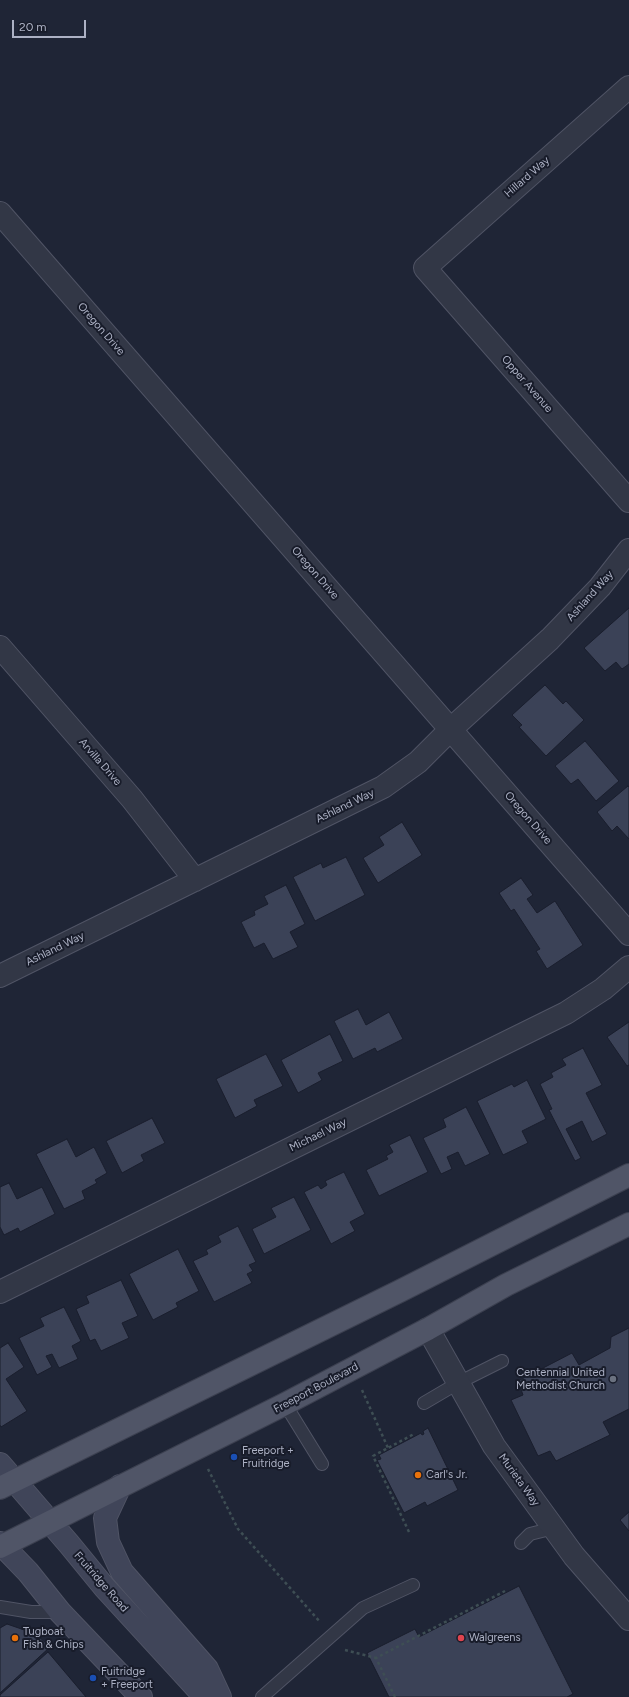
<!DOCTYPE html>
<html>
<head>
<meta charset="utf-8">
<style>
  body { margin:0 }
  #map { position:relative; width:629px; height:1697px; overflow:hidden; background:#1f2536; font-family:Figtree,sans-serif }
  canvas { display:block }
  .scale { position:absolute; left:12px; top:20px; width:74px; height:18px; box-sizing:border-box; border:2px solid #acb1c4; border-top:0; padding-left:5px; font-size:12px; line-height:14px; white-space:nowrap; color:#acb1c4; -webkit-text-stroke:3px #181c2a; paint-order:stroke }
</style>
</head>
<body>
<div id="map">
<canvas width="629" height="1697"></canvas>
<div class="scale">20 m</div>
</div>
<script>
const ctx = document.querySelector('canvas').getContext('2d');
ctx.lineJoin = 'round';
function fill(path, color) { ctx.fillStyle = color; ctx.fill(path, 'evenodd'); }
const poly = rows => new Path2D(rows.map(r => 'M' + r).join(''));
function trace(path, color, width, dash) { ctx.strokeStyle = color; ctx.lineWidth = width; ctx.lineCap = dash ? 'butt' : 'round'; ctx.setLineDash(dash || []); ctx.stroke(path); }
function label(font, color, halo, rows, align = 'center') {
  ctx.font = font + ' Figtree,sans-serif'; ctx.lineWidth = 4; ctx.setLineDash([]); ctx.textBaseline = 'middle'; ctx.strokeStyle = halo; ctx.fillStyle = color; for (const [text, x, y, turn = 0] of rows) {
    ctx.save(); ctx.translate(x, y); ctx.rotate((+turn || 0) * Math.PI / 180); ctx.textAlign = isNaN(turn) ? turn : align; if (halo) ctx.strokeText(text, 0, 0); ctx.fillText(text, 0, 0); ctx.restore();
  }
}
const building = poly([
  [629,608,629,664,622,669,616,662,605,671,584,648,629,608],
  [545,685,563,704,566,701,584,720,546,756,519,727,522,725,512,715,545,685],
  [585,741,619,781,596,801,578,779,571,784,555,766,585,741],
  [628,786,629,787,629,839,617,826,612,831,597,812,628,786],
  [402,822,422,855,378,883,363,858,384,845,379,837,402,822],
  [346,857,365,895,315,921,293,877,321,863,323,868,346,857],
  [521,878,533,895,527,899,537,913,555,901,583,945,547,969,536,951,540,949,514,909,511,911,499,893,521,878],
  [286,885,305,924,290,932,298,947,273,959,264,943,254,948,241,922,255,915,254,911,268,904,264,896,286,885],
  [358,1009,366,1025,389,1012,403,1039,377,1052,375,1048,353,1059,334,1021,358,1009],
  [629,1022,629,1065,627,1066,607,1037,629,1022],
  [330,1034,343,1061,318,1073,322,1080,298,1093,281,1060,330,1034],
  [583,1048,602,1085,586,1093,607,1134,592,1142,582,1121,566,1129,581,1158,575,1161,549,1110,552,1109,540,1084,553,1077,551,1073,566,1065,562,1059,583,1048],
  [266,1054,283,1086,254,1100,257,1106,235,1118,216,1079,266,1054],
  [527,1080,546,1119,522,1131,528,1143,503,1155,477,1101,512,1084,514,1087,527,1080],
  [466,1107,490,1154,465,1166,458,1152,447,1157,452,1169,441,1174,423,1138,446,1127,443,1119,466,1107],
  [152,1118,165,1143,141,1155,144,1161,122,1173,106,1141,152,1118],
  [410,1135,428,1172,379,1196,366,1170,388,1159,386,1156,393,1152,389,1145,410,1135],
  [67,1139,76,1157,94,1147,107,1173,95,1180,97,1183,82,1191,85,1199,64,1209,36,1154,67,1139],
  [344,1172,365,1214,350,1222,355,1231,331,1244,304,1192,318,1185,321,1189,327,1185,325,1181,344,1172],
  [9,1183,17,1199,42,1187,55,1214,20,1232,18,1228,4,1235,0,1227,0,1187,9,1183],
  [294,1197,311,1230,264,1254,252,1229,276,1217,271,1208,294,1197],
  [238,1226,256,1262,249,1265,253,1271,247,1274,252,1283,214,1302,193,1261,208,1254,206,1250,221,1242,218,1236,238,1226],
  [178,1249,199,1291,176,1303,178,1307,153,1320,129,1274,178,1249],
  [121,1280,138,1316,122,1323,129,1338,101,1351,95,1339,90,1341,76,1309,89,1303,86,1296,121,1280],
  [64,1307,81,1341,72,1346,78,1359,59,1368,52,1354,46,1356,52,1367,37,1375,19,1338,44,1326,40,1318,64,1307],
  [629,1328,629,1409,603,1422,610,1435,556,1461,550,1451,538,1456,511,1400,523,1395,518,1381,572,1353,579,1365,610,1348,611,1337,629,1328],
  [8,1343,24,1367,6,1379,27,1411,1,1427,0,1425,0,1348,8,1343],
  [428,1428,458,1490,427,1506,425,1502,404,1513,377,1460,381,1459,379,1455,421,1433,422,1435,424,1434,423,1431,428,1428],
  [629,1512,629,1531,620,1520,629,1512],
  [519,1586,573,1694,567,1697,389,1697,367,1653,415,1629,419,1637,519,1586],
  [7,1624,36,1634,50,1647,0,1693,0,1628,7,1624],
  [48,1652,86,1697,0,1697,0,1695,48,1652]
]);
fill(building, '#3b4257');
trace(building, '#1a1e2d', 1);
const service = poly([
  [424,1403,458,1383,502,1361],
  [285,1404,322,1464],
  [521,1543,530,1534,554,1528],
  [0,1607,31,1612,60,1612],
  [262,1697,363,1608,413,1585]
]);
const minor = poly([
  [629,87,425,268,629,501],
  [0,213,629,934],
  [0,647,132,799,195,880],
  [0,976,383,787,418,762,451,729,550,639,600,587,629,550],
  [0,1292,566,1013,603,989,629,967],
  [428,1329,494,1446,574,1556,629,1619]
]);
const secondary = poly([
  [0,1464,69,1544,105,1588,205,1697],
  [120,1486,105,1518,108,1542,122,1572,207,1669,220,1697],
  [0,1543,28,1572,60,1612,141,1697]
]);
const primary = poly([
  [0,1488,400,1291,629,1175],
  [0,1547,285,1404,428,1329,506,1285,629,1224]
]);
trace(service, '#505465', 14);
trace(minor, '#505465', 24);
trace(secondary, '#505465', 24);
trace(primary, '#3c4050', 24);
trace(poly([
  [362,1390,388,1448],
  [208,1469,238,1529,320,1622],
  [409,1532,373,1456,414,1434],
  [345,1650,376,1658],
  [395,1697,376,1658,505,1591]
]), '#3e4e54', 2.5, [3, 3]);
trace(service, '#323746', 12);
trace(minor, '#323746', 22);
trace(secondary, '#404559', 22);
trace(primary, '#505567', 22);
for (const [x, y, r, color] of [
  [613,1379,4,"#6b7280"],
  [234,1457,4,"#1a4fb4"],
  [418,1475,4,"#e8710a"],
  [15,1638,4,"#e8710a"],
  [461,1638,4,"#e0444e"],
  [93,1678,4,"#1a4fb4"]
]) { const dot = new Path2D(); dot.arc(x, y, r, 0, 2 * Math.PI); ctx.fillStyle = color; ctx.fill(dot); trace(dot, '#181c2a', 1.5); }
label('11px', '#acb1c4', '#181c2a', [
  ["Hillard Way",527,177,-41],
  ["Oregon Drive",101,329,49],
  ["Opper Avenue",527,384,49],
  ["Oregon Drive",315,573,49],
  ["Ashland Way",590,596,-48],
  ["Arvilla Drive",100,762,49],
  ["Ashland Way",345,806,-26],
  ["Oregon Drive",528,818,49],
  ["Ashland Way",55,949,-26],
  ["Michael Way",318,1135,-26],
  ["Freeport Boulevard",316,1388,-28],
  ["Murieta Way",519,1480,54],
  ["Fruitridge Road",101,1582,49]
]);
label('11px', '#acb1c4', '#181c2a', [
  ["Centennial United",605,1373,"right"],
  ["Methodist Church",605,1386,"right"],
  ["Freeport +",242,1451],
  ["Fruitridge",242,1464],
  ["Carl's Jr.",426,1475],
  ["Tugboat",23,1632],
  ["Fish & Chips",23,1645],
  ["Walgreens",469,1638],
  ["Fuitridge",101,1672],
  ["+ Freeport",101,1685]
], 'left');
</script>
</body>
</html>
